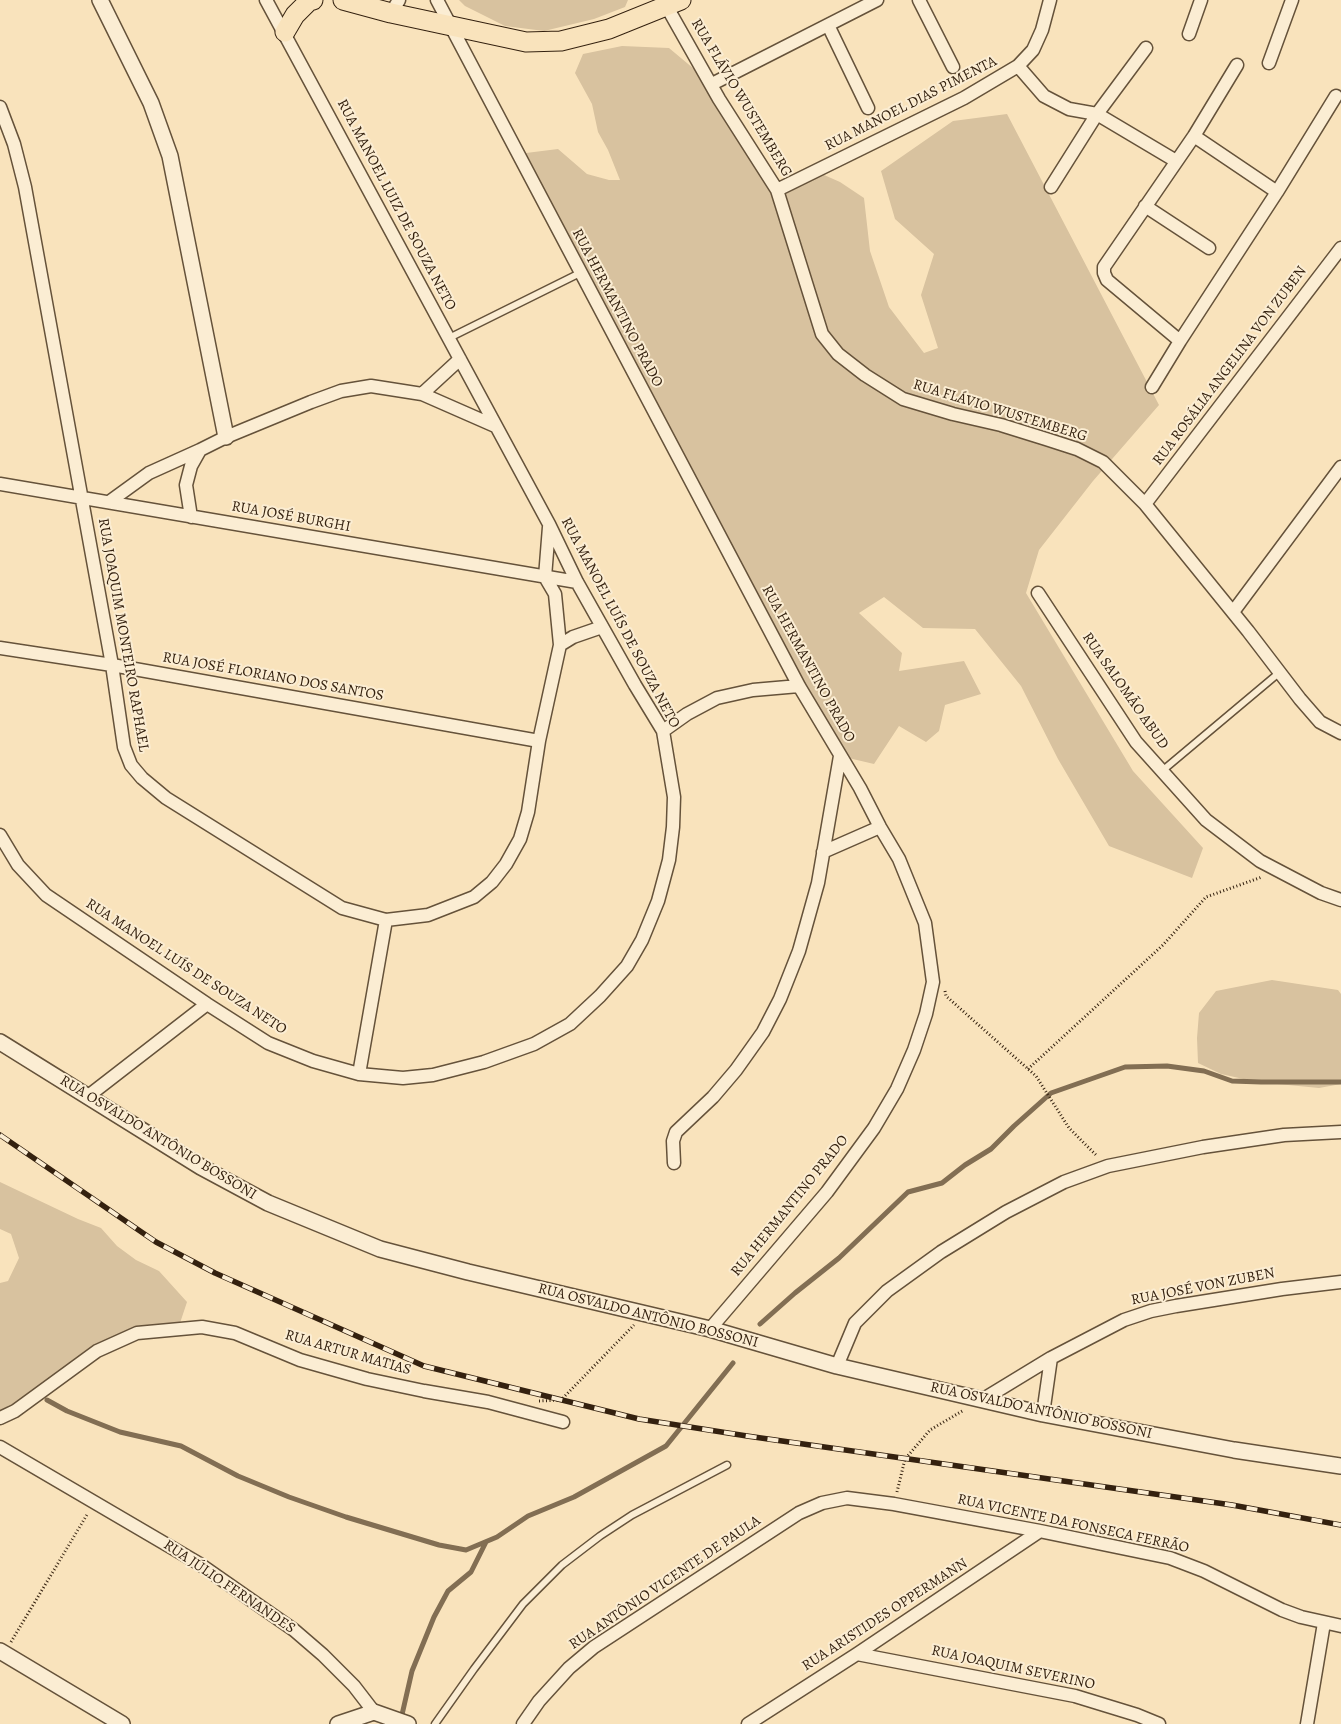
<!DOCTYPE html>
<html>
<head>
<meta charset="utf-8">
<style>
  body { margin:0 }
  canvas { display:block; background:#f9e3bc }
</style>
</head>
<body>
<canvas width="1341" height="1724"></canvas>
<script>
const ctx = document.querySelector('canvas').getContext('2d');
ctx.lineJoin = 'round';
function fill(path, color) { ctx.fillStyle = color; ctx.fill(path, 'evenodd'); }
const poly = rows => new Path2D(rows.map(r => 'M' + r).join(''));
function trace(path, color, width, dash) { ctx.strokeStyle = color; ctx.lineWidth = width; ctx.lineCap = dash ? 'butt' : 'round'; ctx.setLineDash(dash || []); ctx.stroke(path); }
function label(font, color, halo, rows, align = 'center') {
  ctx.font = font + ' Alegreya,serif'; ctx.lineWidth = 4; ctx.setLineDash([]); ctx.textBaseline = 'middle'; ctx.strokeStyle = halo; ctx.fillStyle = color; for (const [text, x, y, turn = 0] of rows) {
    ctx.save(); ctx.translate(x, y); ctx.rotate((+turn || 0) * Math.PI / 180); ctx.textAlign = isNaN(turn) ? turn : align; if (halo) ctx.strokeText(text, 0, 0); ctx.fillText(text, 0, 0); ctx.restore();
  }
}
fill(poly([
  [459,0,628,0,625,7,594,19,544,31,505,26,465,6],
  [622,46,669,48,712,84,777,190,815,171,840,182,864,198,870,251,889,307,924,353,938,348,921,295,934,254,895,219,881,171,953,121,1007,114,1159,405,1093,481,1039,550,1026,593,1133,771,1203,848,1192,878,1109,846,1058,759,1021,686,975,629,923,628,884,597,859,613,902,653,899,671,964,661,981,694,945,705,939,731,926,742,899,726,874,764,840,756,518,154,558,149,587,174,609,180,620,180,608,150,598,132,592,104,575,73,583,54],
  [1272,980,1338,990,1341,994,1341,1084,1319,1088,1257,1082,1221,1074,1198,1063,1197,1038,1199,1013,1216,991],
  [0,1182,78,1219,101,1228,117,1246,136,1260,159,1271,187,1302,179,1326,109,1343,85,1351,47,1381,32,1407,8,1414,0,1413,0,1283,8,1281,19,1258,11,1234,0,1229]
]), '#d8c29f');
trace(poly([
  [760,1324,795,1293,839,1258,908,1192,942,1183,965,1165,991,1149,1014,1126,1051,1093,1125,1067,1167,1066,1204,1071,1232,1081,1261,1082,1341,1082],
  [47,1400,67,1411,120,1432,181,1446,238,1476,289,1497,346,1517,439,1545,466,1550,497,1537,528,1516,574,1497,666,1446,733,1363],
  [401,1719,412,1671,434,1617,448,1591,471,1572,486,1542]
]), '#826e53', 5);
const service = poly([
  [449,338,580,273],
  [1162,771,1280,672],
  [435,1724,474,1669,523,1604,562,1565,600,1536,632,1515,727,1465]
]);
const minor = poly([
  [437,0,799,686,860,788,880,827,899,859,925,923,933,982,926,1014,914,1050,897,1089,874,1128,827,1192,710,1329],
  [665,0,667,7,719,99,777,190,822,334,838,354,865,375,903,399,953,414,1001,425,1046,439,1077,449,1103,462,1145,504,1248,631,1300,699,1320,722,1341,733],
  [919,0,953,67],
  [391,13,399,0],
  [828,25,868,108],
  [1189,34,1201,0],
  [1269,63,1292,0],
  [1018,66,1044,96,1069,109,1097,114,1176,161],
  [712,84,877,0],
  [0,107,14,144,25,187,112,665,124,747,131,765,142,778,166,798,342,908,386,920,428,915,474,897,492,882,506,864,520,839,528,812,539,741,560,645,573,637,602,627],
  [1194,136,1277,192],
  [1051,187,1097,114,1146,48],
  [777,190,964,98,1018,66,1033,50,1042,30,1050,0],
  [1145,206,1209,248],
  [1180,341,1107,280,1104,273,1104,267,1194,136,1237,65],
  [1152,387,1180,341,1277,192,1336,96],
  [422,394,460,359],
  [0,484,577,582],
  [109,502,149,473,200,450,226,437,311,402,341,391,371,386,422,394,495,426],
  [1145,504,1341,248],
  [191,517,186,485,191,466,200,450],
  [549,527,545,577,555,594,560,645],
  [1038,593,1136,742,1206,820,1260,861,1321,893,1341,900],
  [1233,612,1341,467],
  [0,648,112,665,539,741],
  [663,731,687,714,717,698,753,690,799,686],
  [0,835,18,865,46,895,207,1004,268,1043,313,1061,359,1074,403,1078,433,1075,484,1062,534,1044,570,1024,600,996,627,966,642,940,658,901,669,860,673,827,674,797,663,731,635,685,577,582,549,524,266,0],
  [823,852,880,827],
  [359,1074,386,920],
  [87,1097,207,1004],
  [674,1163,673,1141,676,1132,713,1097,736,1070,763,1032,780,999,799,951,818,883,840,756],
  [837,1366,855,1323,887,1291,941,1252,1006,1212,1064,1182,1108,1166,1203,1147,1284,1135,1341,1132],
  [982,1400,1051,1358,1124,1320,1151,1311,1176,1306,1282,1289,1341,1282],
  [1043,1414,1051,1358],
  [0,1418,15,1411,97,1351,137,1333,202,1327,235,1333,300,1360,367,1379,424,1391,488,1402,563,1422],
  [0,1447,198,1563,294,1630,323,1655,354,1686,374,1712],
  [857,1654,1075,1696,1137,1715,1159,1724],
  [523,1724,539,1701,569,1668,594,1647,799,1513,822,1503,847,1498,894,1504,1040,1531,1170,1558,1204,1571,1282,1610,1301,1617,1341,1626],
  [748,1724,857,1654,1040,1531],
  [1307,1724,1324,1623]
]);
const tertiary = poly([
  [100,0,151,103,170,156,226,437],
  [0,1042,201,1167,268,1203,380,1249,468,1272,710,1329,837,1366,1043,1414,1234,1450,1341,1466],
  [0,1651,122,1724],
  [338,1724,374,1712,408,1724]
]);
const primary = poly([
  [343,0,391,13,526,42,561,41,609,29,681,0],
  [285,32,295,15,309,1,313,0]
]);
trace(service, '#65523a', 9);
trace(minor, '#65523a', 15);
trace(tertiary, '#65523a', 18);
trace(primary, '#34210f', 21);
trace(poly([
  [945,991,946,996,1036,1076,1069,1128,1097,1156],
  [1028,1069,1163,945,1206,897,1262,877],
  [539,1401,561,1400,634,1325],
  [897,1492,905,1459,930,1430,964,1410],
  [11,1642,88,1513]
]), '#34210f', 3, [1, 2.5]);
trace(service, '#fbedd3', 6);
trace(minor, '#fbedd3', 12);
trace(tertiary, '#fbedd3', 15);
trace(primary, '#f9e3bc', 19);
const rail = poly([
  [0,1135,156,1242,215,1273,424,1366,639,1419,747,1436,1232,1505,1341,1525]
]);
trace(rail, '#34210f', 5.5);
trace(rail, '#fbedd3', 4, [11]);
label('15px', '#34210f', '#fbedd3', [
  ["RUA FLÁVIO WUSTEMBERG",741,98,59],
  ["RUA MANOEL DIAS PIMENTA",911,104,-27],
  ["RUA MANOEL LUIZ DE SOUZA NETO",396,205,62],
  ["RUA HERMANTINO PRADO",617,308,62],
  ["RUA ROSÁLIA ANGELINA VON ZUBEN",1230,366,-53],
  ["RUA FLÁVIO WUSTEMBERG",1000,411,17],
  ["RUA JOSÉ BURGHI",291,517,10],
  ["RUA MANOEL LUÍS DE SOUZA NETO",620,623,62],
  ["RUA JOAQUIM MONTEIRO RAPHAEL",123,635,80],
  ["RUA HERMANTINO PRADO",808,664,61],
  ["RUA JOSÉ FLORIANO DOS SANTOS",273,677,10],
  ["RUA SALOMÃO ABUD",1125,691,55],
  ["RUA MANOEL LUÍS DE SOUZA NETO",186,967,33],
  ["RUA OSVALDO ANTÔNIO BOSSONI",158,1138,31],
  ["RUA HERMANTINO PRADO",790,1206,-51],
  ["RUA JOSÉ VON ZUBEN",1203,1287,-11],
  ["RUA OSVALDO ANTÔNIO BOSSONI",648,1316,14],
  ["RUA ARTUR MATIAS",348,1353,16],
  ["RUA OSVALDO ANTÔNIO BOSSONI",1041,1411,12],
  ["RUA VICENTE DA FONSECA FERRÃO",1073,1524,12],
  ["RUA ANTÔNIO VICENTE DE PAULA",665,1583,-34],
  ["RUA JÚLIO FERNANDES",229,1587,34],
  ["RUA ARISTIDES OPPERMANN",885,1615,-33],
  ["RUA JOAQUIM SEVERINO",1013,1668,12]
]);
</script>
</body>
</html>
